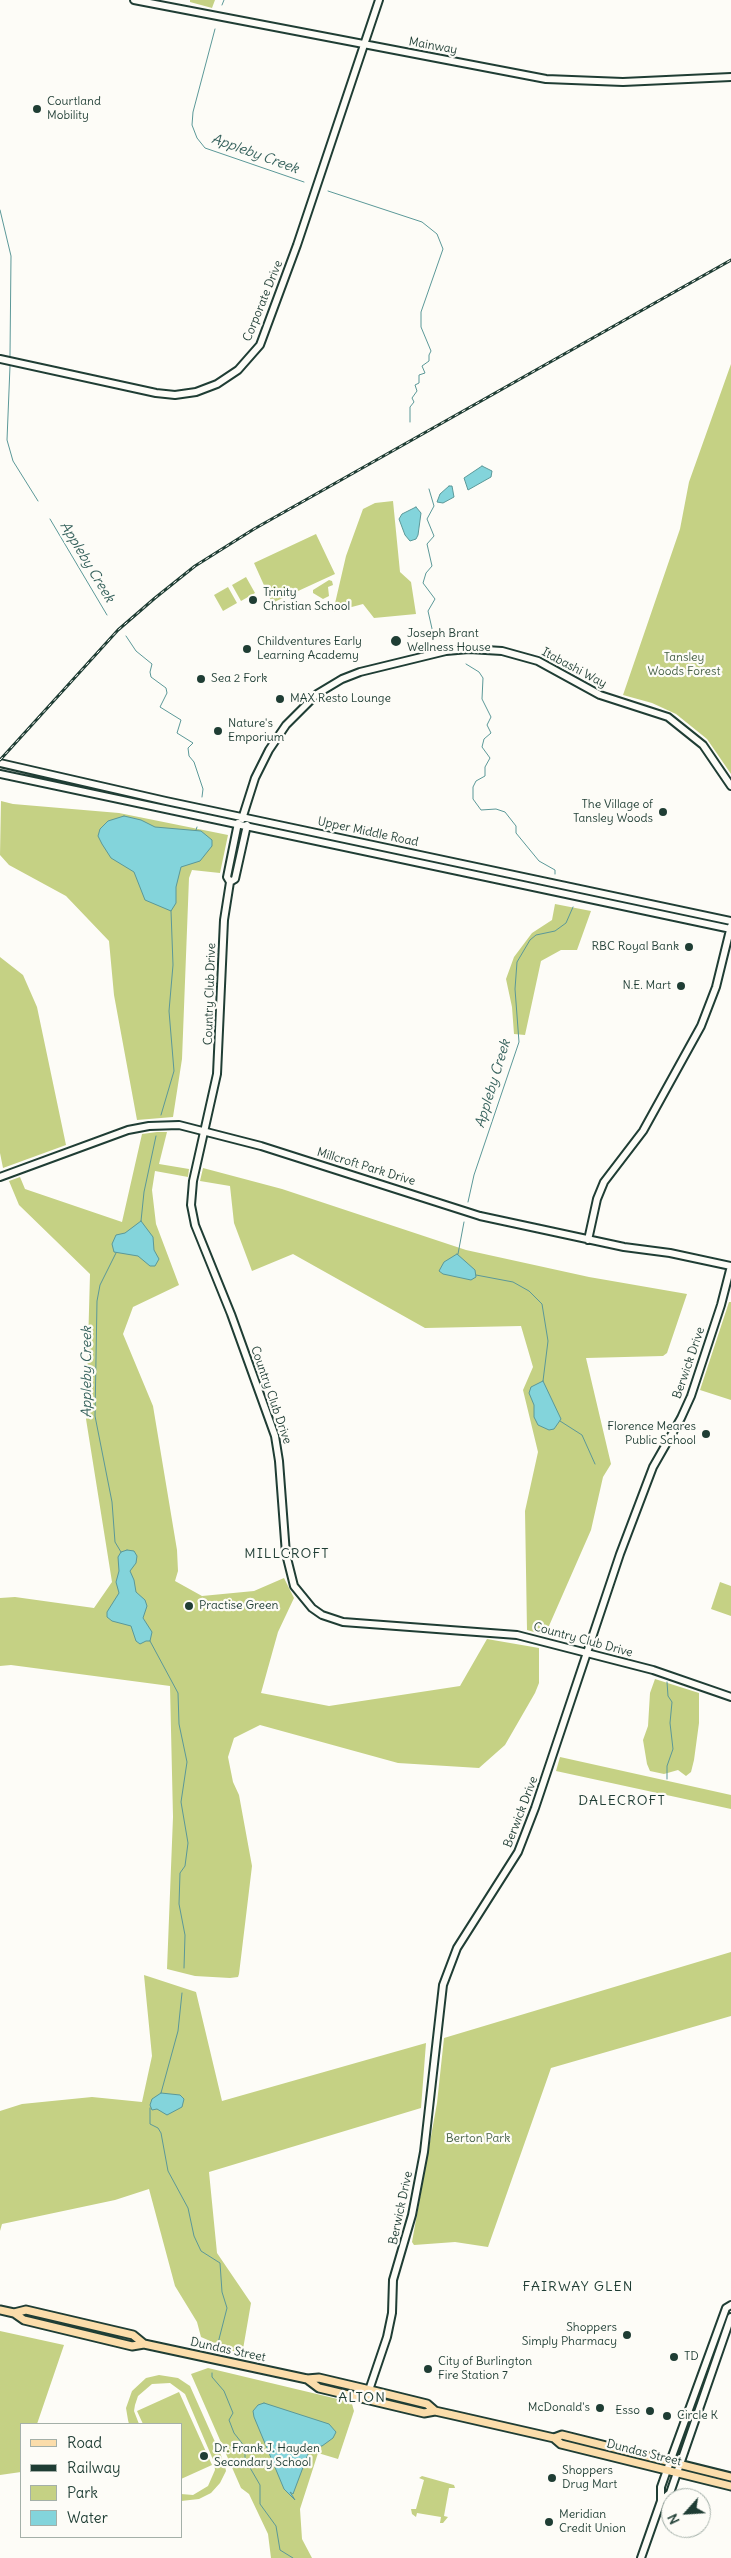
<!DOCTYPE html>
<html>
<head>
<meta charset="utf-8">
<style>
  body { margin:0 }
  #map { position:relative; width:731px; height:2558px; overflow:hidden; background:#fdfcf7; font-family:Delius,sans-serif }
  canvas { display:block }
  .legend { position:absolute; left:20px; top:2423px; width:162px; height:115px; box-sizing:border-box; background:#fdfcf7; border:1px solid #a4b0a9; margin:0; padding:6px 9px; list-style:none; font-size:15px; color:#1f3d34 }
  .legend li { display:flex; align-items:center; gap:10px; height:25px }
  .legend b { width:25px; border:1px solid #a4b0a9 }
  .north { position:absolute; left:661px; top:2488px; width:50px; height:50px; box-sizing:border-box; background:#fdfcf7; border:1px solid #a4b0a9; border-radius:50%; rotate:244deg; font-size:14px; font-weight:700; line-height:20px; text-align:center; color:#1f3d34 }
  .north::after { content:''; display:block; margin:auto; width:18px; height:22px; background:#1f3d34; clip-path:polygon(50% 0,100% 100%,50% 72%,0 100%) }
</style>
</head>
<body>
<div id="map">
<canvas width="731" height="2558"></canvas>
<ul class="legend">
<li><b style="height:6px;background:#fbddab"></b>Road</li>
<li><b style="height:6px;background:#1f3d34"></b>Railway</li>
<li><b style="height:14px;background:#c5d184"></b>Park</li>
<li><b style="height:14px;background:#83d4db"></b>Water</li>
</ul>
<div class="north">N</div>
</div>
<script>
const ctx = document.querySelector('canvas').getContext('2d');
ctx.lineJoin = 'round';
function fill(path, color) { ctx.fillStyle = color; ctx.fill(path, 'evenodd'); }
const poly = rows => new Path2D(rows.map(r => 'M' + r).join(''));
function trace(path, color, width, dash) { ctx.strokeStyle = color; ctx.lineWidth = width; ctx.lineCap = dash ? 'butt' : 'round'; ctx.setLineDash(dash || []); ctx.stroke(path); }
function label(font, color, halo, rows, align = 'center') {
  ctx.font = font + ' Delius,sans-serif'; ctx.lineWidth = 4.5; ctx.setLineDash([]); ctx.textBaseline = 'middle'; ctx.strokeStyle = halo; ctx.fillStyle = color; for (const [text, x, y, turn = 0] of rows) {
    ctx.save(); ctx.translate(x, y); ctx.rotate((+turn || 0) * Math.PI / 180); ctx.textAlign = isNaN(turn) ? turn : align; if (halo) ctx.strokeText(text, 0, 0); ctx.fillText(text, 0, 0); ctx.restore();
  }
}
fill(poly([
  [190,0,215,0,212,8,190,2],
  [731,364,731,774,707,739,676,714,652,703,623,695,680,529,689,482],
  [393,501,400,572,411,582,416,614,374,618,363,604,333,612,346,556,363,509,375,503],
  [316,534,335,574,272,603,254,563],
  [246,577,255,593,241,601,232,585],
  [329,580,332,581,333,585,328,587,329,596,323,599,313,593,313,590],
  [228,587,237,603,223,611,214,595],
  [1,801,13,804,119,813,228,835,220,873,192,870,189,878,182,1059,173,1117,137,1120,114,995,109,941,66,896,9,865,0,855],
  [555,904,591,911,577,950,561,950,541,961,525,1035,514,1034,512,1007,506,979,514,957,532,933,552,920],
  [0,957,23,975,37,1007,66,1145,3,1168,0,1153],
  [157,1132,167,1132,159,1164,189,1169,188,1177,155,1171,152,1190,156,1224,179,1285,133,1307,123,1334,153,1406,177,1550,178,1571,175,1581,202,1596,254,1591,284,1578,294,1598,278,1632,261,1693,329,1706,460,1686,487,1639,539,1648,539,1683,535,1693,505,1745,479,1768,398,1763,260,1725,234,1738,228,1757,233,1782,239,1795,252,1866,239,1974,238,1977,230,1978,195,1976,167,1969,173,1817,170,1686,11,1665,0,1666,0,1598,15,1597,94,1608,112,1582,86,1419,90,1274,19,1205,9,1181,20,1177,25,1189,122,1222,142,1134],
  [203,1168,282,1189,466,1250,589,1277,687,1294,667,1353,663,1356,586,1358,611,1464,603,1477,591,1530,545,1635,527,1630,525,1511,538,1452,523,1390,533,1367,521,1326,425,1328,293,1254,252,1271,234,1223,230,1186,200,1181],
  [729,1302,731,1302,731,1400,700,1390],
  [720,1582,731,1586,731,1616,711,1609],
  [655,1679,699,1693,699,1723,694,1760,691,1772,686,1776,678,1770,664,1774,650,1771,647,1764,643,1740,648,1726,650,1693],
  [560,1757,731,1795,731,1809,556,1771],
  [731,1952,731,2016,551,2068,488,2247,455,2242,414,2245,412,2242,437,2103,444,2038],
  [144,1975,196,1992,222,2101,426,2043,421,2108,209,2172,217,2253,251,2303,242,2355,201,2337,197,2322,175,2286,149,2189,115,2200,2,2224,0,2231,0,2111,22,2104,92,2097,142,2102,152,2056],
  [0,2331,64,2345,37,2424,21,2424,21,2472,0,2475],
  [208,2368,346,2401,352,2404,354,2411,338,2459,318,2453,300,2509,302,2539,312,2558,271,2558,268,2534,249,2494,241,2488,191,2374],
  [159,2375,178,2378,190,2386,224,2462,226,2471,220,2483,211,2493,199,2499,181,2501,181,2494,193,2495,208,2486,215,2470,214,2462,185,2394,170,2383,152,2384,138,2396,135,2405,134,2411,139,2424,129,2424,128,2420,126,2408,132,2391,146,2378],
  [179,2392,212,2465,181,2479,181,2424,143,2424,137,2411],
  [422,2476,454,2485,455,2488,449,2488,444,2516,448,2517,443,2523,440,2523,441,2517,417,2513,416,2517,412,2514,411,2509,416,2509,424,2480,419,2478]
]), '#c5d184');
const water = poly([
  [482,466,492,471,491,477,468,490,464,478,482,466],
  [449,486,452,486,454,497,443,503,437,502,440,494,449,486],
  [416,507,421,513,418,535,416,539,410,541,405,535,399,519,402,514,416,507],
  [124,816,141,820,155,827,201,831,212,840,212,846,200,861,181,867,176,887,176,903,171,911,145,900,134,872,111,858,102,844,98,836,100,829,108,821,124,816],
  [141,1221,153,1237,154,1250,159,1259,155,1266,150,1266,138,1256,114,1252,112,1244,116,1235,125,1233,141,1221],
  [457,1254,475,1270,476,1277,471,1280,443,1274,439,1271,444,1262,457,1254],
  [543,1381,561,1419,554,1429,549,1430,538,1425,534,1417,534,1405,529,1393,531,1387,543,1381],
  [127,1550,134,1551,137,1556,136,1563,130,1571,134,1580,136,1592,145,1600,147,1606,143,1618,152,1632,150,1641,146,1641,140,1644,136,1641,131,1626,112,1621,107,1617,107,1612,119,1593,116,1582,119,1571,118,1557,121,1552,127,1550],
  [161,2093,180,2095,184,2099,182,2107,167,2115,157,2109,152,2110,150,2105,152,2099,161,2093],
  [264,2403,329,2424,336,2432,333,2438,322,2446,311,2446,293,2494,290,2492,295,2500,284,2489,254,2417,253,2411,258,2405,264,2403]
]);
fill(water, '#83d4db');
trace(water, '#5b9898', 1);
trace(poly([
  [222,5,224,0],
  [215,29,193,112,192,125,197,138,205,148,304,182],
  [328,191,422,222,437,234,443,249,421,312,421,327,431,351,429,355,429,361,422,366,425,373,419,375,419,383,415,385,417,391,412,398,414,402,410,407,410,422],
  [0,210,11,256,10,356],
  [10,366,7,440,13,461,38,501],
  [429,489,434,506,427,519,434,536,427,544,432,566,426,573,423,583,435,599,428,611,433,633],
  [50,519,107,615],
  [126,636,136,651,152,664,150,672,151,677,166,688,167,693,160,707,181,720,177,733,193,743,188,748,189,756,194,762,203,789,202,797],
  [466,664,479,672,483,678,482,699,491,717,487,725,491,733,484,739,482,747,490,758,485,767,485,776,476,781,473,787,473,799,481,810,496,809,505,812,516,826,516,833,539,861,555,870,555,874],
  [196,830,197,827],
  [161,1115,174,1071,169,1011,173,965,171,911],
  [468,1202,474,1175,519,1042,515,989,517,962,530,940,536,935,555,931,566,923,573,907],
  [141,1221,144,1192,156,1136],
  [116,1253,100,1285,97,1301,95,1416,112,1502,115,1542,121,1552],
  [458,1254,464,1222],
  [476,1275,513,1282,529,1291,542,1304,548,1341,543,1381],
  [560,1421,582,1435,595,1464],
  [150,1641,178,1693,179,1724,187,1762,181,1802,188,1843,185,1866,180,1873,179,1904,185,1935,184,1968],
  [667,1682,668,1696,672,1702,670,1723,673,1749,667,1766,667,1779],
  [161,2093,178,2031,182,1993],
  [150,2108,150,2124,158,2128,161,2133,168,2171,188,2208,194,2236,201,2251,220,2263,222,2292,227,2308,217,2347],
  [212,2373,212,2377,224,2391,233,2413,229,2420,234,2433,245,2447,245,2459,260,2485,260,2504,276,2526,280,2550,293,2558]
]), '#5b9898', 1);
const secondary = poly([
  [134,0,546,79,623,82,731,77],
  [0,359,156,393,175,395,196,392,217,384,238,370,260,345,297,245,379,0],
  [0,763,166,801,731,921],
  [0,774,731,929],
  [242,819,255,778,269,750,286,725,317,694,342,679,360,672,446,651,469,649,502,651,538,661,600,695,668,717,703,745,731,786],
  [238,823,227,877,230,882,224,920,217,1074,193,1181,191,1205,195,1225,231,1314,275,1436,279,1461,286,1554,294,1586,312,1608,322,1615,343,1622,517,1635,653,1670,731,1697],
  [230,882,235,879,247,825],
  [0,1177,128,1130,149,1126,179,1125,261,1146,480,1216,624,1247,670,1253,731,1266,721,1305,691,1396,681,1418,653,1467,620,1554,535,1808,518,1852,457,1948,443,1985,424,2152,412,2215,393,2280,392,2313,387,2337,366,2399],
  [588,1240,597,1199,604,1182,643,1131,701,1026,716,987,731,926],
  [661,2501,670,2493,731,2317],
  [641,2558,661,2501,661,2487,667,2470,726,2308,731,2305]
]);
const primary = poly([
  [0,2310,14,2313,24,2320,132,2346,144,2344,307,2379,319,2378,370,2390,427,2404,435,2411],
  [14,2313,26,2310,133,2335,144,2344],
  [307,2379,319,2388,424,2413,435,2411,453,2415,554,2438,561,2444,731,2486],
  [554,2438,562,2435,731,2477]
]);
trace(secondary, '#1f3d34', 10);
trace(primary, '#1f3d34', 11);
trace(secondary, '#fdfcf7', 6);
trace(primary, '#fbddab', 7);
const rail = poly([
  [0,760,118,630,155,598,195,566,254,529,731,260]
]);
trace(rail, '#1f3d34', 3);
trace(rail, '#fdfcf7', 1, [4]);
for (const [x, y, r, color] of [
  [37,109,5,"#1f3d34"],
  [253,600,5,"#1f3d34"],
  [396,641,6,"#1f3d34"],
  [247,649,5,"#1f3d34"],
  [201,679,5,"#1f3d34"],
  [280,699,5,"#1f3d34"],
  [218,731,5,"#1f3d34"],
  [663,812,5,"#1f3d34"],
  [689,947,5,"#1f3d34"],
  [681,986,5,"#1f3d34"],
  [706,1434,5,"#1f3d34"],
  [189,1606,5,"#1f3d34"],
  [627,2335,5,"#1f3d34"],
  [674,2357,5,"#1f3d34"],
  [428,2369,5,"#1f3d34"],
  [600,2408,5,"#1f3d34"],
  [650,2411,5,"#1f3d34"],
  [667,2416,5,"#1f3d34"],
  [204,2456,5,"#1f3d34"],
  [552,2478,5,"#1f3d34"],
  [549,2522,5,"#1f3d34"]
]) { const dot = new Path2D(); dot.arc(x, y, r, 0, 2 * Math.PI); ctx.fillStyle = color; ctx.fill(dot); trace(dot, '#fdfcf7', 2); }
label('12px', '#1f3d34', '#fdfcf7', [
  ["Mainway",433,46,10],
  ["Corporate Drive",263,301,-68],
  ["Itabashi Way",574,668,28],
  ["Upper Middle Road",368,832,12],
  ["Country Club Drive",210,994,-88],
  ["Millcroft Park Drive",366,1167,17],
  ["Berwick Drive",689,1363,-71],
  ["Country Club Drive",271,1395,71],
  ["Country Club Drive",583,1640,15],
  ["Berwick Drive",521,1812,-69],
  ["Berwick Drive",401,2208,-78],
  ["Dundas Street",228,2350,12],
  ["Dundas Street",644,2453,14]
]);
label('12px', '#1f3d34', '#fdfcf7', [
  ["Courtland",47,102],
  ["Mobility",47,116],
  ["Trinity",263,593],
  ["Christian School",263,607],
  ["Joseph Brant",407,634],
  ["Wellness House",407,648],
  ["Childventures Early",257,642],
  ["Learning Academy",257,656],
  ["Sea 2 Fork",211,679],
  ["MAX Resto Lounge",290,699],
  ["Nature's",228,724],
  ["Emporium",228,738],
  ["The Village of",653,805,"right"],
  ["Tansley Woods",653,819,"right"],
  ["RBC Royal Bank",679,947,"right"],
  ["N.E. Mart",671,986,"right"],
  ["Florence Meares",696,1427,"right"],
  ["Public School",696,1441,"right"],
  ["Practise Green",199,1606],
  ["Shoppers",617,2328,"right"],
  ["Simply Pharmacy",617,2342,"right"],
  ["TD",684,2357],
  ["City of Burlington",438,2362],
  ["Fire Station 7",438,2376],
  ["McDonald's",590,2408,"right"],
  ["Esso",640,2411,"right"],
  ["Circle K",677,2416],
  ["Dr. Frank J. Hayden",214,2449],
  ["Secondary School",214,2463],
  ["Shoppers",562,2471],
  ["Drug Mart",562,2485],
  ["Meridian",559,2515],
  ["Credit Union",559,2529]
], 'left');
label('12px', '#486248', '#fdfcf7', [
  ["Tansley",684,658],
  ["Woods Forest",684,672],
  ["Berton Park",478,2139]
]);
label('italic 14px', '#38635e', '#fdfcf7', [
  ["Appleby Creek",255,154,20],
  ["Appleby Creek",87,562,59],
  ["Appleby Creek",493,1084,-73],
  ["Appleby Creek",87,1372,-90]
]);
ctx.letterSpacing = '1px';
label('14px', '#1f3d34', '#fdfcf7', [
  ["MILLCROFT",287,1554],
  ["DALECROFT",622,1801],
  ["FAIRWAY GLEN",578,2287],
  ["ALTON",362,2398]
]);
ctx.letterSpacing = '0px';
</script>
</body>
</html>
